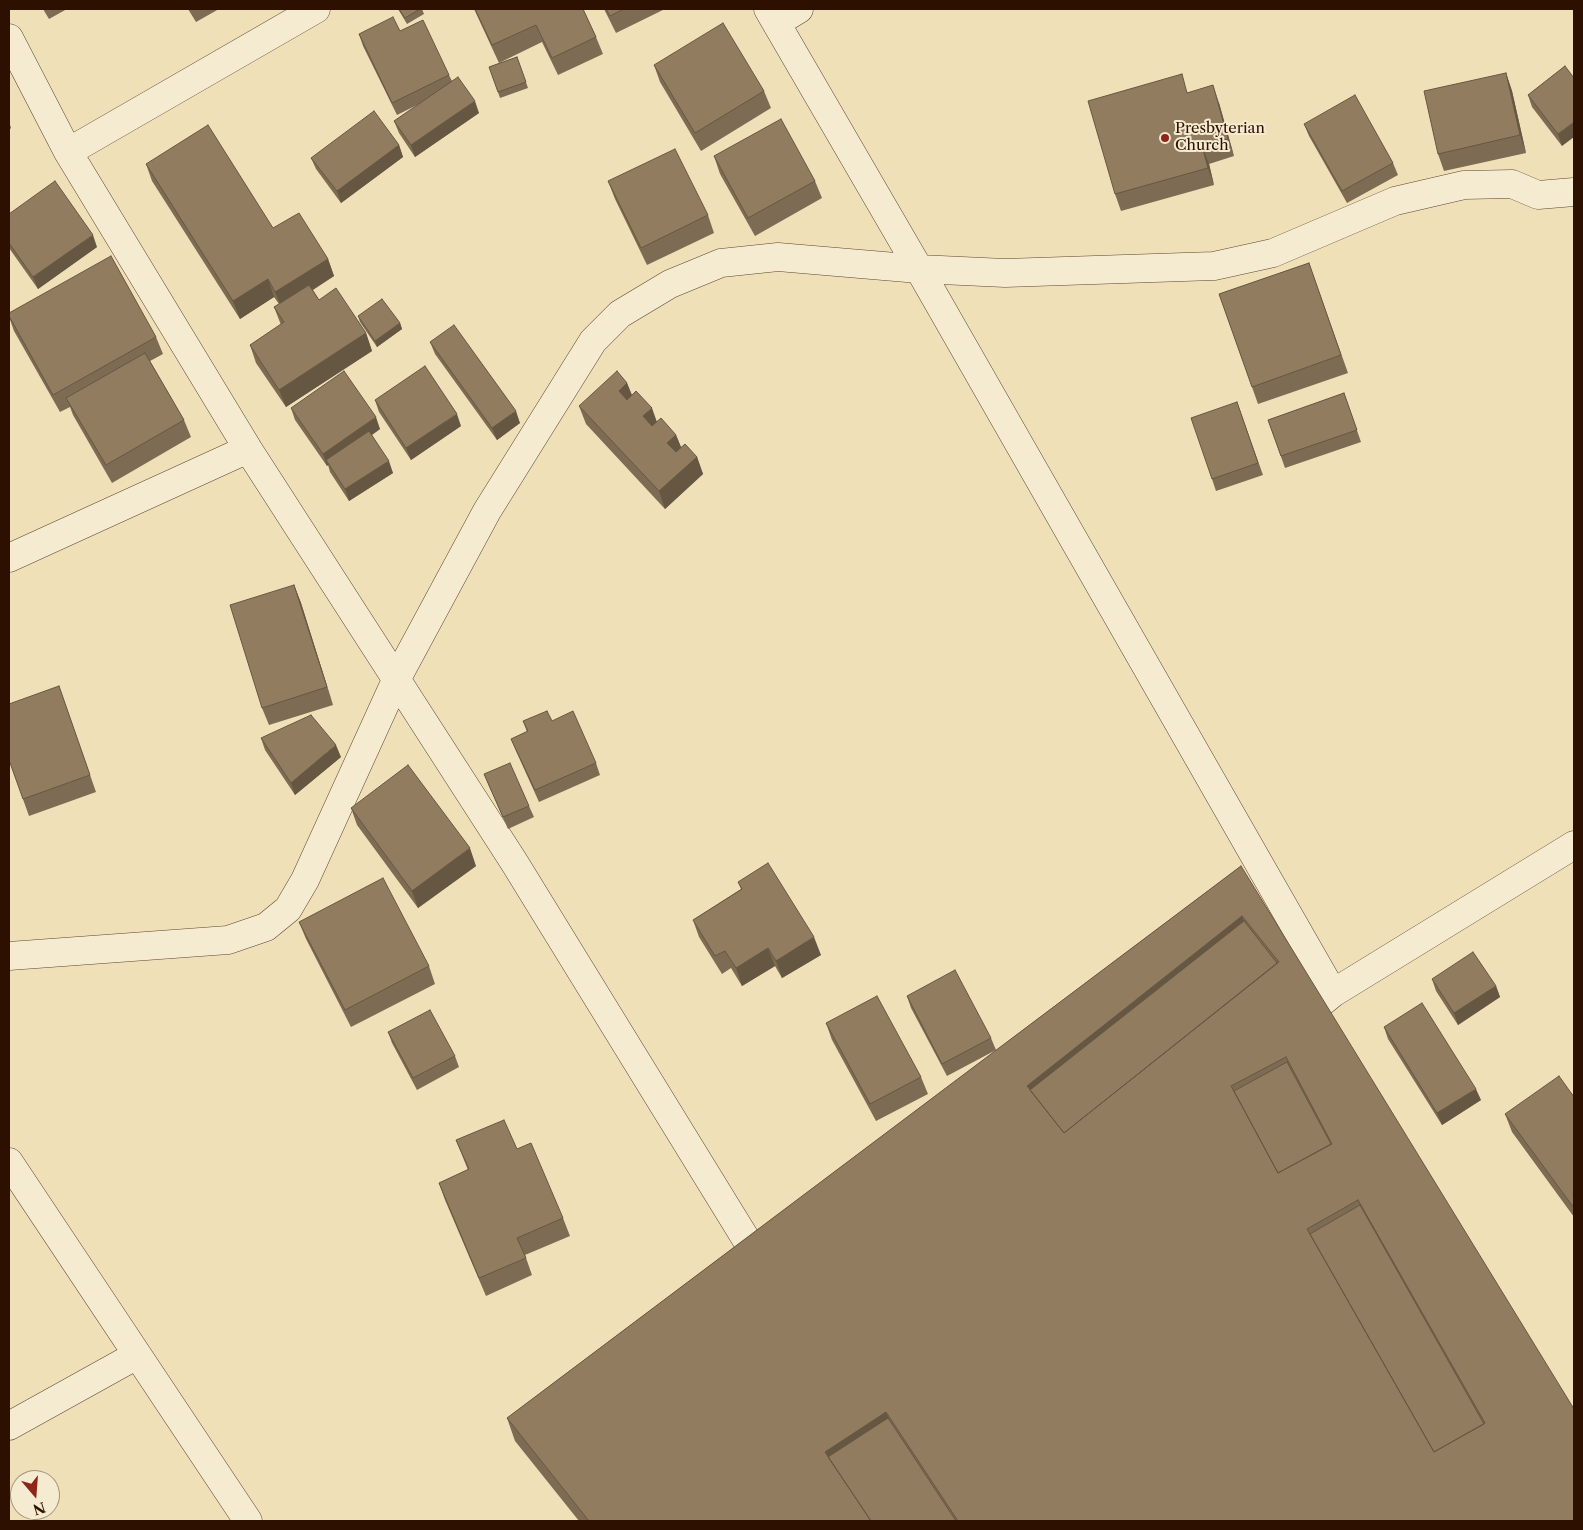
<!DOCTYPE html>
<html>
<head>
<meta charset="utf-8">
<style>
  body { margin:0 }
  #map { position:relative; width:1583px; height:1530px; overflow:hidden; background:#efe0b8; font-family:"Libre Caslon Text",serif }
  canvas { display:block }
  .frame { position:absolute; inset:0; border:10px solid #2e1001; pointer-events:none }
  .north { position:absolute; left:10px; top:1470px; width:50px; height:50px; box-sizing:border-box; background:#f5ebd1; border:1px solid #a5937e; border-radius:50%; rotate:162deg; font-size:14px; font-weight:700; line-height:20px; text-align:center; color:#2e1001 }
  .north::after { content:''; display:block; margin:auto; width:18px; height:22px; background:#8f2418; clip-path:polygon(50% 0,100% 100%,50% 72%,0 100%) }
</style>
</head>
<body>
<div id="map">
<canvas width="1583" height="1530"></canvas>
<div class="frame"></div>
<div class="north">N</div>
</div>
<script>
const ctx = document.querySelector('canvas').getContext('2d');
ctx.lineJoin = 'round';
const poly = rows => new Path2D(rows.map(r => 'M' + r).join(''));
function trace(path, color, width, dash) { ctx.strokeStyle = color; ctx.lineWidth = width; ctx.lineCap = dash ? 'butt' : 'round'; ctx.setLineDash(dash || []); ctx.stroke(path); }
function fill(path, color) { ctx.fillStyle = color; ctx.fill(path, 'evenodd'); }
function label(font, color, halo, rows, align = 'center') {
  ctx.font = font + ' "Libre Caslon Text",serif'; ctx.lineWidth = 4; ctx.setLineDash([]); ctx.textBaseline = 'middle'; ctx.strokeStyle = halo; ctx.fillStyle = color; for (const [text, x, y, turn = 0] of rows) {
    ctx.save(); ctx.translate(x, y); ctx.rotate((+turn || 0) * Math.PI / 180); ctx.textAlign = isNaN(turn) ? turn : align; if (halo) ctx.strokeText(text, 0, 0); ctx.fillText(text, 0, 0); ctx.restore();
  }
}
const minor = poly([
  [768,9,919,269,1333,993],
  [776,23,799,9],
  [9,38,68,152,248,449,514,862,765,1270],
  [68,152,316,9],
  [9,558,248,449],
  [9,956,228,940,266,927,288,909,305,880,397,678,487,511,593,341,620,314,670,284,721,263,778,257,919,269,1005,273,1214,266,1273,253,1395,201,1464,185,1512,184,1538,195,1574,192],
  [1294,1025,1333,993,1574,845],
  [9,1162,248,1521],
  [9,1426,137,1355]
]);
trace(minor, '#5e442f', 29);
trace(minor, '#f5ebd1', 28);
fill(poly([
  [43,9,67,9,49,19],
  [188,9,219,9,196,22],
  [398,9,422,9,424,14,407,24],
  [474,9,583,9,596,37,603,54,558,75,542,42,499,63],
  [604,9,665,9,616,33],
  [400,31,449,75,452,81,479,113,415,157,399,133,394,121,421,103,397,115,363,46,359,34],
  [517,57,528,88,500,98,489,67],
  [654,65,764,91,771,108,701,151,660,82],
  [1565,66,1562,146,1532,107,1528,95],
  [1506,73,1512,91,1526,153,1444,171,1438,154],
  [1188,92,1219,103,1234,156,1209,164,1214,185,1121,211,1115,194],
  [1304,124,1393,163,1398,175,1347,203,1309,136],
  [399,145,403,157,341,203,316,169,311,158],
  [714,156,815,181,822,198,755,236,720,174],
  [146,164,273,228,328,259,334,276,313,290,319,300,366,333,372,351,286,407,256,363,250,345,281,325,274,307,279,304,274,297,240,319,152,181],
  [608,181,708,215,714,233,647,265,615,199],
  [9,214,97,247,38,289,9,248],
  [1309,263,1348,373,1258,404,1219,294],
  [9,313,156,337,163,354,150,361,184,420,191,437,112,483,73,415,70,407,60,412,14,331,9,317],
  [358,316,400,323,402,329,377,347,360,322],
  [430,342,520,423,497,440,435,354],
  [627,383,632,395,657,422,676,435,681,447,697,457,703,474,665,509,586,424,579,406],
  [1344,393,1361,442,1285,468,1268,420],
  [375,400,461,426,411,460,379,412],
  [1237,402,1263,475,1216,491,1212,479],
  [291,408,380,429,372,435,393,473,349,501,330,472,328,465,327,466,295,420],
  [294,585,301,603,333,705,269,725,262,708],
  [59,686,96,792,29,816,9,760],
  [523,721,552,721,596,763,600,775,539,802,516,751,511,739,527,732],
  [261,738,341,757,295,795,265,750],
  [484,774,529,806,534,817,508,829,489,786],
  [351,808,476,866,418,908,357,825],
  [1241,866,1574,1521,579,1521,515,1441,507,1418],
  [738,882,821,955,782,978,775,966,742,986,731,968,722,974,699,937,693,920,741,889],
  [299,922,429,966,435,984,351,1027,306,939],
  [1432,979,1496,986,1500,997,1458,1025,1436,991],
  [907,996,991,1038,996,1050,947,1076,911,1008],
  [826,1023,921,1077,928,1094,876,1121,832,1040],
  [1384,1027,1481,1100,1442,1125,1388,1039],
  [388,1032,455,1056,459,1067,417,1090,392,1043],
  [1574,1097,1574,1217,1512,1132,1505,1114],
  [456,1140,517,1149,563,1218,570,1236,525,1255,532,1275,486,1296,445,1200,439,1183,468,1170]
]), '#7e6b53');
fill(poly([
  [1506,73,1512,91,1526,153,1520,135],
  [1213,85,1219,103,1234,156,1228,139],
  [475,101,479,113,415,157,411,145],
  [9,122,11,128,9,130],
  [1574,122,1574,137,1562,146,1558,134],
  [399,145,403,157,341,203,337,191],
  [1202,146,1209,164,1214,185,1208,168],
  [93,235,97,247,38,289,33,277],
  [328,259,334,276,282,309,275,292],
  [268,279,274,297,240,319,233,301],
  [400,323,402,329,377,347,375,341],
  [366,333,372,351,286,407,279,390],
  [627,383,634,401,625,408,619,391],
  [652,408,658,425,649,434,643,416],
  [516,411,520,423,497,440,492,428],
  [457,414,461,426,411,460,406,448],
  [376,417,380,429,329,465,326,460,328,465,327,466,323,454],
  [676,435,683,452,674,460,667,443],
  [697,457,703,474,665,509,659,491],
  [389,461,393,473,349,501,345,489],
  [294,585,301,603,333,705,327,687],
  [336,745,341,757,295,795,291,783],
  [470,848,476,866,418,908,412,891],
  [1242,916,1250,939,1040,1105,1027,1086],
  [814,937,821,955,782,978,776,961],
  [768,948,775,966,742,986,736,968],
  [1496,986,1500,997,1458,1025,1454,1013],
  [1476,1089,1481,1100,1442,1125,1437,1113],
  [886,1412,895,1435,837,1473,825,1452]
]), '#665743');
const building = poly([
  [399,9,420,9,405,18,399,9],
  [475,9,583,9,596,37,552,58,536,25,492,45,475,9],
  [606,9,624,9,610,16,606,9],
  [393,17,400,31,423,20,449,75,392,103,359,34,393,17],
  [723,23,764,91,695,133,654,65,723,23],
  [517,57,526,82,498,92,489,67,517,57],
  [1565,66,1574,78,1574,122,1558,134,1528,95,1565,66],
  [1506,73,1520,135,1438,154,1424,91,1506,73],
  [1182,74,1187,93,1213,85,1228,139,1202,146,1208,168,1115,194,1088,101,1182,74],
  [458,77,475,101,411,145,394,121,458,77],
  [1355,95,1393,163,1342,191,1304,124,1355,95],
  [374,111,399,145,337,191,311,158,374,111],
  [781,119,815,181,748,218,714,156,781,119],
  [208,125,273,228,299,213,328,259,275,292,268,279,233,301,146,164,208,125],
  [675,149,708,215,641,248,608,181,675,149],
  [55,181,93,235,33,277,9,243,9,214,55,181],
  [111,256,156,337,53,395,9,316,9,313,111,256],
  [1309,263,1341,355,1252,387,1219,294,1309,263],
  [309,285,319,300,336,288,366,333,279,390,250,345,284,322,274,307,309,285],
  [382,299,400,323,375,341,358,316,382,299],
  [454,325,516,411,492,428,430,342,454,325],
  [145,353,184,420,106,465,66,398,145,353],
  [425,366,457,414,406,448,375,400,425,366],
  [344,371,376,417,323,454,291,408,344,371],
  [617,371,627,383,619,391,627,400,636,391,652,408,643,416,652,426,661,418,676,435,667,443,676,452,685,444,697,457,659,491,579,406,617,371],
  [1344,393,1357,430,1281,456,1268,420,1344,393],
  [1237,402,1258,463,1212,479,1191,418,1237,402],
  [369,431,389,461,345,489,326,460,369,431],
  [294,585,327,687,262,708,230,605,294,585],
  [59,686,90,775,23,799,9,760,9,704,59,686],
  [547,711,552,721,573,711,596,763,535,790,511,739,528,731,523,721,547,711],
  [311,715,336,745,291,783,261,738,311,715],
  [510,763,529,806,503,817,484,774,510,763],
  [408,765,470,848,412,891,351,808,408,765],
  [768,863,814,937,776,961,768,948,736,968,725,951,715,956,693,920,742,889,738,882,768,863],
  [1241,866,1574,1409,1574,1521,958,1521,886,1412,825,1452,871,1521,589,1521,507,1418,1241,866],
  [1242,916,1279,962,1064,1133,1027,1086,1242,916],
  [1286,1057,1332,1144,1278,1173,1231,1086,1286,1057],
  [1358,1200,1485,1423,1434,1452,1307,1229,1358,1200],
  [383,878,429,966,345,1010,299,922,383,878],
  [1244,921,1277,963,1064,1133,1030,1090,1244,921],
  [1473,952,1496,986,1454,1013,1432,979,1473,952],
  [955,970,991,1038,942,1064,907,996,955,970],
  [877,996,921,1077,870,1104,826,1023,877,996],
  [1422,1003,1476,1089,1437,1113,1384,1027,1422,1003],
  [430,1010,455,1056,413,1078,388,1032,430,1010],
  [1287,1062,1331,1144,1278,1173,1234,1091,1287,1062],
  [1559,1076,1574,1097,1574,1208,1505,1114,1559,1076],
  [504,1120,517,1149,531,1143,563,1218,517,1238,526,1258,479,1278,439,1183,469,1169,456,1140,504,1120],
  [1360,1205,1484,1424,1434,1452,1310,1234,1360,1205],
  [888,1418,956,1521,871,1521,828,1457,888,1418]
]);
fill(building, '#927c60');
trace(building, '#665743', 1);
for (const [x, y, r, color] of [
  [1165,138,5,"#8f2418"]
]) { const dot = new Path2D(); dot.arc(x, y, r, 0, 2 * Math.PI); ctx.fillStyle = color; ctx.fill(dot); trace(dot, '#f5ebd1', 2); }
label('15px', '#2e1001', '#f5ebd1', [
  ["Presbyterian",1175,129],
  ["Church",1175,146]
], 'left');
</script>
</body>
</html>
